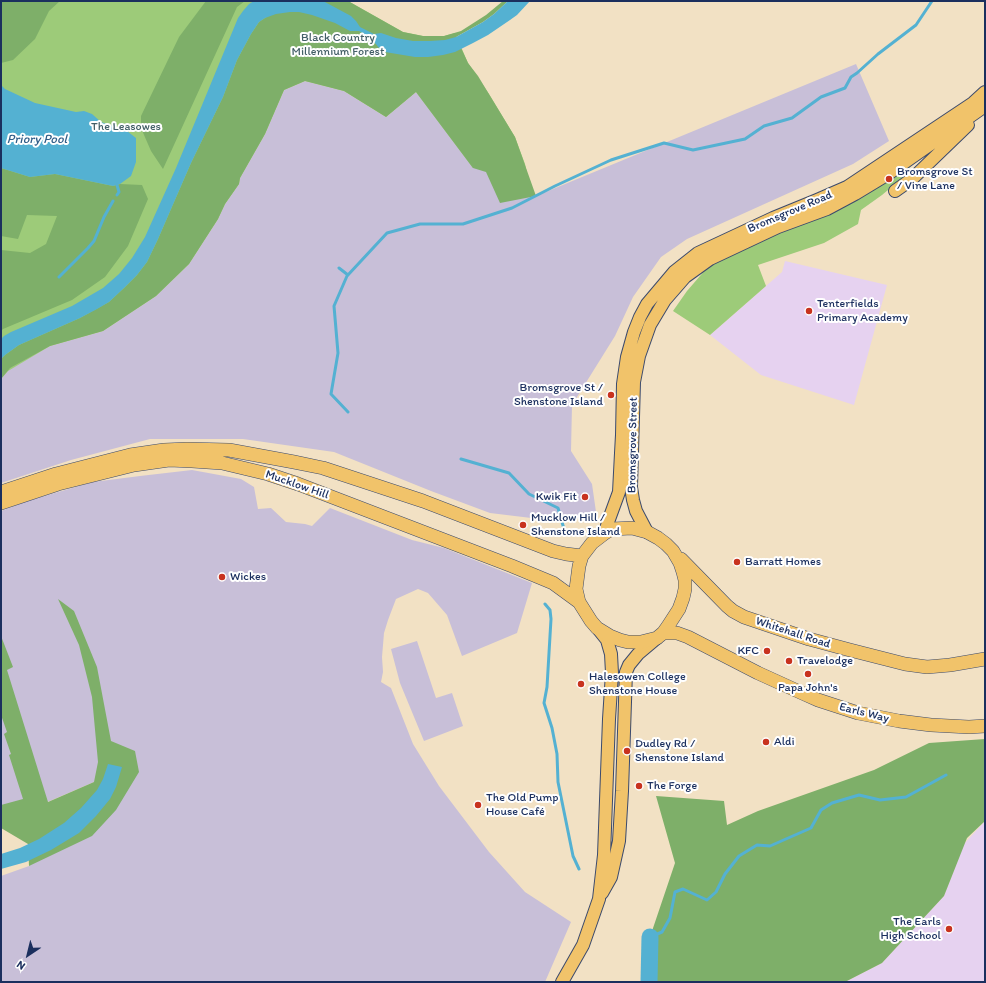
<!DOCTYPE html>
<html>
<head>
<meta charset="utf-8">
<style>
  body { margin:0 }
  #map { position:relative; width:986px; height:983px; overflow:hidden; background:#f2e1c4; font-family:Itim,sans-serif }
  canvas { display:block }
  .frame { position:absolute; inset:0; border:2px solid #1b2f5e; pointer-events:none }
  .north { position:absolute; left:8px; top:935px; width:40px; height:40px; -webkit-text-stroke:3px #fff; paint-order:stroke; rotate:215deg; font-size:11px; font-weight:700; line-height:16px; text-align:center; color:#1b2f5e }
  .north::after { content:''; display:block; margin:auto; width:14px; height:18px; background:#1b2f5e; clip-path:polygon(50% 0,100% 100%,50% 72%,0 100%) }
</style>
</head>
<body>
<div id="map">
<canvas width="986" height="983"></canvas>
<div class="frame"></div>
<div class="north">N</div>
</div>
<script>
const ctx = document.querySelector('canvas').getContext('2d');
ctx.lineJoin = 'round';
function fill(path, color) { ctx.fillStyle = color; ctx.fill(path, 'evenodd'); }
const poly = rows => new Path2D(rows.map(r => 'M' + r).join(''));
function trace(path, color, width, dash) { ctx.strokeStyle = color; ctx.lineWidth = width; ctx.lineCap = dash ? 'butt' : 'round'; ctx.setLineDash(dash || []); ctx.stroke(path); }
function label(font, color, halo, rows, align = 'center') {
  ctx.font = font + ' Itim,sans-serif'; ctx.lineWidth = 4; ctx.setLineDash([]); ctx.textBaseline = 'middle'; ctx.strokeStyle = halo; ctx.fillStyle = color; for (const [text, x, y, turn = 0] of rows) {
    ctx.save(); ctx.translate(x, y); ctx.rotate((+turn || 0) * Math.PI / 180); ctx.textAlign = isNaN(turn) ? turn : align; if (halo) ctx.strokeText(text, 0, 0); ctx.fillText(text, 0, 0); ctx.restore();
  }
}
fill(poly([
  [785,261,887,285,854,405,761,375,710,335,782,272],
  [985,821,985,982,845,982,882,963,944,896,964,844]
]), '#e6d2f0');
fill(poly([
  [856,64,889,141,853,164,687,239,661,257,633,297,615,336,572,405,571,451,592,484,596,512,590,516,556,521,490,513,431,491,334,452,243,439,150,439,71,460,1,483,1,379,10,368,50,346,103,331,156,296,189,264,218,219,225,204,239,184,240,178,265,134,284,90,305,81,344,91,386,117,416,92,495,165,536,196],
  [192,470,241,479,254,487,258,509,271,508,286,522,305,524,312,526,330,508,412,540,444,548,532,583,517,633,462,656,447,615,428,593,418,589,396,599,388,620,384,633,382,657,383,672,381,682,391,688,413,744,439,786,489,852,525,892,571,922,545,982,1,982,1,876,29,866,94,782,1,822,1,511,27,501,93,482,140,476],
  [417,641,436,698,452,693,463,726,424,741,400,683,391,649]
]), '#c8bfd8');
fill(poly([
  [1,1,348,1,403,32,423,36,444,36,455,33,468,63,489,94,515,137,525,164,528,177,495,165,473,168,416,92,386,117,344,91,305,81,284,90,265,134,240,178,239,184,225,204,218,219,189,264,156,296,103,331,50,346,8,371,1,379],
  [913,163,900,180,882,195,861,210,858,224,824,243,758,265,766,286,710,335,673,311,687,291,706,269,727,255,752,243,833,211,893,179]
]), '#9dcb79');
fill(poly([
  [1,1,60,1,49,11,35,39,13,60,1,63],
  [206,1,245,1,237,7,163,169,151,151,141,128,141,116,179,37],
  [275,1,348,1,403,32,423,36,444,36,461,31,486,15,503,1,508,1,494,14,483,22,456,37,468,63,478,76,515,137,536,196,500,203,486,172,473,168,416,92,386,117,344,91,305,81,284,90,265,134,240,178,239,184,225,204,218,219,189,264,156,296,103,331,50,346,10,368,1,379,1,359,5,355,19,345,80,318,109,302,124,288,137,275,147,262,158,239,191,163,223,97,237,60,251,34,259,22,265,18,270,15],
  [1,168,30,177,55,174,113,186,120,184,142,185,148,199,128,246,105,277,72,300,3,329,1,331,1,250,30,253,46,244,57,216,27,215,18,239,1,236],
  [58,599,74,611,97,667,111,741,135,751,139,772,116,810,92,836,29,866,28,844,1,828,1,805,23,799,9,755,11,754,4,734,7,732,1,715,1,636,13,667,7,670,48,802,94,782,98,762,92,697,79,645],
  [985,739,985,821,967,838,944,896,882,963,845,982,649,982,650,937,675,863,656,796,724,801,727,825,758,811,874,770,929,743]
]), '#7eaf69');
fill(poly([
  [254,1,323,1,351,16,356,21,360,27,374,34,381,33,396,38,413,41,430,41,445,40,456,37,483,22,494,14,508,1,530,1,517,15,510,20,488,35,473,43,455,52,443,55,428,57,415,57,385,52,379,48,371,38,359,31,350,31,335,23,312,15,299,12,290,12,276,14,265,18,259,22,251,34,237,60,223,97,191,163,158,239,147,262,137,275,124,288,109,302,97,309,80,318,19,345,5,355,1,359,1,339,4,336,11,332,72,306,103,288,119,274,132,258,145,237,176,168,238,18,243,11,249,4],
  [1,85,5,89,35,103,76,112,84,111,92,114,101,122,127,131,136,138,136,162,131,176,120,184,113,186,55,174,30,177,1,168],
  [108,764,122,767,116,787,110,799,96,816,79,833,51,850,26,862,1,869,1,854,20,848,39,839,64,823,81,808,97,790,103,779]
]), '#54b1d2');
trace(poly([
  [117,195,119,192,117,185],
  [339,268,348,275],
  [59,277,88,248,94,241,104,217,113,201],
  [348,412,331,394,338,353,334,306,347,276,387,233,420,224,463,224,512,208,555,186,611,160,664,143,693,150,745,139,764,126,792,118,821,97,845,88,851,77,857,73,878,54,916,25,932,1],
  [461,459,509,473,529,494,558,508,564,529],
  [545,604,550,610,551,619,547,687,544,703,552,728,557,754,558,782,573,856,579,869],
  [650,937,662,932,670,918,675,892,683,889,707,900,716,892,725,874,739,856,757,845,770,846,811,828,821,810,832,803,859,795,880,800,906,797,946,775]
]), '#54b1d2', 3);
trace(poly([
  [649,982,650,937]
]), '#54b1d2', 17);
const primary = poly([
  [895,191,912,179,968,125],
  [647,532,636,511,633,500,631,487,634,382,639,356,650,325,665,300,685,277,710,259,778,227,827,209,855,194,888,174,985,106],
  [605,533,608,522,619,492,621,453,622,435,623,384,627,357,634,332,640,317,647,304,674,272,698,253,773,218,817,200,847,187,973,103,985,92],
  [602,893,611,877,619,841,622,791,626,672,629,665,638,654,657,638],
  [562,982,583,945,599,899,604,855,609,719,612,673,611,654,607,640,599,630]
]);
const trunk = poly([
  [1,492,56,474,130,455,164,450,187,449,229,450,294,462,323,468,423,501,553,551,566,554,582,556],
  [1,503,58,484,134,465,169,460,192,461,222,463,268,474,298,484,512,566,553,583,579,602],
  [632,528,647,532,658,538,666,544,673,551,680,563,683,572,685,580,685,589,683,598,679,609,668,626,663,633,657,638,641,642,628,642,620,640,610,636,597,628,591,621,579,602,576,589,579,566,582,556,592,543,605,533,612,529,632,528],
  [681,559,727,606,733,611,744,617,809,639,850,650,905,664,927,667,950,665,985,659],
  [663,633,677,633,688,637,758,673,802,693,818,700,858,713,899,721,931,725,969,727,985,726]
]);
trace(primary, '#3b4a6d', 14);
trace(trunk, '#3b4a6d', 14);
trace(primary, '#f1c36a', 12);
trace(trunk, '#f1c36a', 13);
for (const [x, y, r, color] of [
  [889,179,4,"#c8321e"],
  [809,311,4,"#c8321e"],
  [611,395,4,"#c8321e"],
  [585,497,4,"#c8321e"],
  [523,525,4,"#c8321e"],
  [737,562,4,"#c8321e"],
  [222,577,4,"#c8321e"],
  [767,651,4,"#c8321e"],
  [789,661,4,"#c8321e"],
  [808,674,4,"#c8321e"],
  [581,684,4,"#c8321e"],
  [766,742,4,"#c8321e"],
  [627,751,4,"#c8321e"],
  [639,786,4,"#c8321e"],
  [478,805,4,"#c8321e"],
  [949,929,4,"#c8321e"]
]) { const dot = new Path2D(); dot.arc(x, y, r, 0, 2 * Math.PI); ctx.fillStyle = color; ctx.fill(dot); trace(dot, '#fff', 1.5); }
label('12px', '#425e66', '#fff', [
  ["Black Country",338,38],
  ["Millennium Forest",338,52],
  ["The Leasowes",126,127]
]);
label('12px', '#1b2f5e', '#fff', [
  ["Bromsgrove St",897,172],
  ["/ Vine Lane",897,186],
  ["Tenterfields",817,304],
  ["Primary Academy",817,318],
  ["Bromsgrove St /",603,388,"right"],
  ["Shenstone Island",603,402,"right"],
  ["Kwik Fit",577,497,"right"],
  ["Mucklow Hill /",531,518],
  ["Shenstone Island",531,532],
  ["Barratt Homes",745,562],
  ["Wickes",230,577],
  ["KFC",759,651,"right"],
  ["Travelodge",797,661],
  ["Halesowen College",589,677],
  ["Shenstone House",589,691],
  ["Papa John's",808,688,"center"],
  ["Aldi",774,742],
  ["Dudley Rd /",635,744],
  ["Shenstone Island",635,758],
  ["The Forge",647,786],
  ["The Old Pump",486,798],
  ["House Café",486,812],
  ["The Earls",941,922,"right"],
  ["High School",941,936,"right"]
], 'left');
label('12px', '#1b2f5e', '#fff', [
  ["Bromsgrove Road",790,212,-23],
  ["Bromsgrove Street",633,445,-89],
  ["Mucklow Hill",297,485,19],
  ["Whitehall Road",793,633,18],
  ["Earls Way",864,713,14]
]);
label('italic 13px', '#2f5c87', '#fff', [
  ["Priory Pool",37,140]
]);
</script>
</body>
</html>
